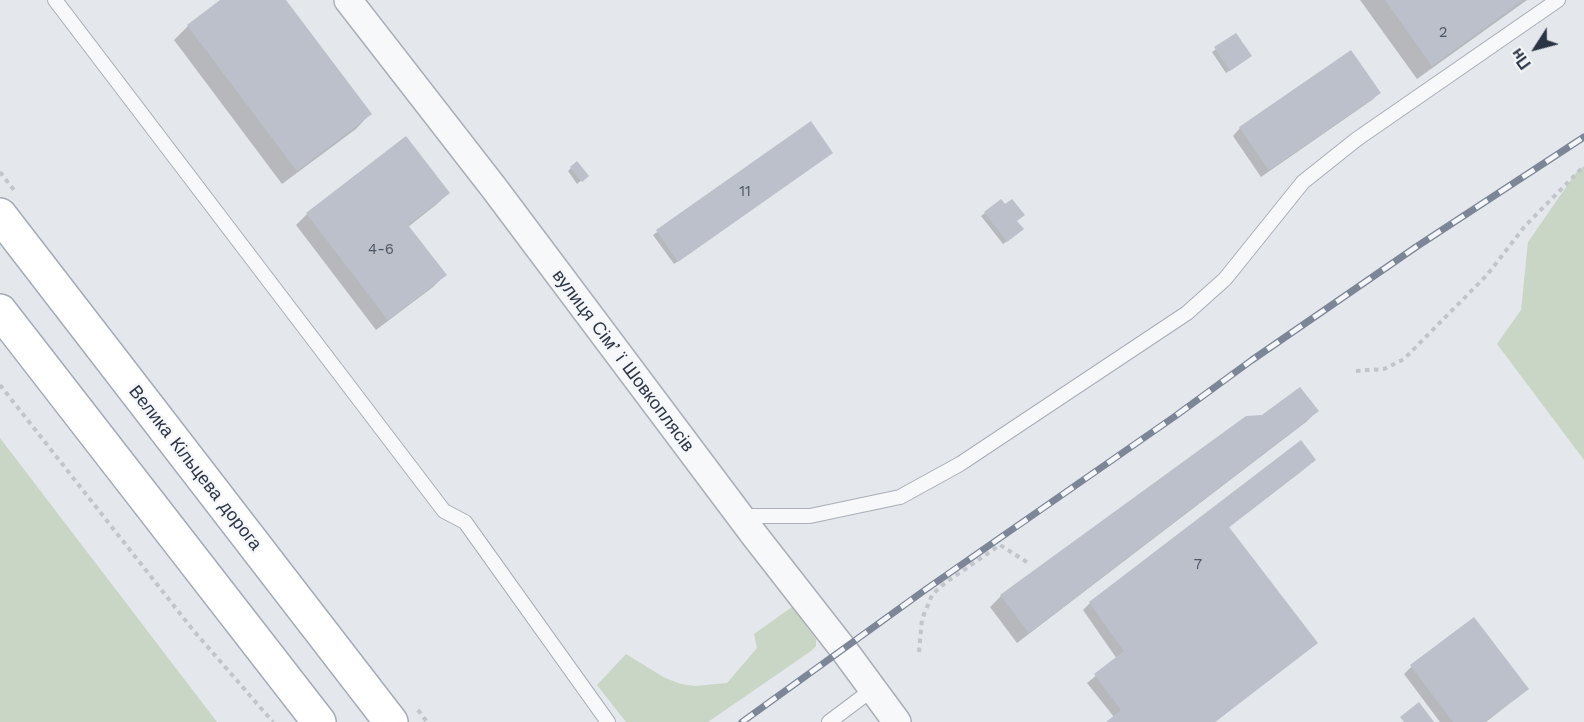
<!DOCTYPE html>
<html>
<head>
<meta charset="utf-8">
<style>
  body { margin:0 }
  #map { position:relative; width:1584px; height:722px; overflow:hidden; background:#e4e7ec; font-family:"Work Sans",sans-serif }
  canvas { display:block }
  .north { position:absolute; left:1506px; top:18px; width:60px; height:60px; -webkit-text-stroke:4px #f4f6f9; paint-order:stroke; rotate:234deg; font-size:16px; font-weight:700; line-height:24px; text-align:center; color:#2b3445 }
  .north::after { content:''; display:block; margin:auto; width:21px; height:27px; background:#2b3445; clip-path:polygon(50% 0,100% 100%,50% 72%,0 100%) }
</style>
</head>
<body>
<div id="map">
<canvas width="1584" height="722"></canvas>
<div class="north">Пн</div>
</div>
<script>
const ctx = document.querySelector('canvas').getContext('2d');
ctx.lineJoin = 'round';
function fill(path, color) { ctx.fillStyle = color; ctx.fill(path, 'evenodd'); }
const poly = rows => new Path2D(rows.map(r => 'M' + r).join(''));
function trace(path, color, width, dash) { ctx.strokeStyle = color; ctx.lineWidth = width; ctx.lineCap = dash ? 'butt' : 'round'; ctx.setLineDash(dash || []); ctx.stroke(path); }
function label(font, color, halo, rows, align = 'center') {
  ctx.font = font + ' "Work Sans",sans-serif'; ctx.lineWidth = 4.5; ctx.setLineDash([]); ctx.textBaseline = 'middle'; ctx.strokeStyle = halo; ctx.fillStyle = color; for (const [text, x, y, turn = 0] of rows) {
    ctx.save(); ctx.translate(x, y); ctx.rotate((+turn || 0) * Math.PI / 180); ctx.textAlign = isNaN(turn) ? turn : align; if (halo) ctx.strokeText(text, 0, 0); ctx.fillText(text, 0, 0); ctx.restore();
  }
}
fill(poly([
  [1584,166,1584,460,1497,344,1521,310,1528,242,1578,170],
  [0,438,217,722,0,722],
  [792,607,816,639,816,646,811,651,708,722,626,722,597,685,626,654,665,678,681,684,695,686,727,683,757,648,754,634]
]), '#c9d6c5');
fill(poly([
  [223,0,284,0,370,114,356,129,282,184,174,40,188,26],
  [1360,0,1527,0,1417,79],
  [1236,35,1247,59,1226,73,1212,52],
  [1379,93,1372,100,1261,177,1233,136,1240,128],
  [811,123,828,156,674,264,653,235],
  [571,168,583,179,577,184,568,171],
  [448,193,437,204,408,227,445,275,433,287,376,330,296,225,307,214],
  [985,213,1015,221,1018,233,1003,244,981,216],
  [1317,411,1306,422,1017,643,990,607,1001,596],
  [1307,467,1228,528,1308,650,1215,722,1108,722,1114,717,1087,683,1117,659,1083,610,1090,603],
  [1474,619,1527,689,1519,696,1486,722,1440,722,1404,674,1411,667]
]), '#0003');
fill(poly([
  [220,0,286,0,372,114,297,171,187,25],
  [1385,0,1523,0,1432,66],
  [1236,33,1252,56,1230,71,1214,47],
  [1351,50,1381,93,1269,170,1239,127],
  [811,121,833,153,678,262,656,230],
  [406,136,450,193,408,225,447,275,388,320,306,213],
  [577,161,589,176,582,182,570,167],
  [1001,199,1005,204,1012,199,1025,215,1017,221,1024,229,1007,242,984,212],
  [1300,387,1319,411,1029,633,1000,595,1246,416,1262,415],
  [1301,440,1316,460,1229,527,1318,643,1215,722,1106,722,1121,710,1094,674,1124,651,1089,602],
  [1474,617,1529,689,1485,722,1453,722,1410,665],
  [1419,702,1434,722,1404,722,1400,717]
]), '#bbc0ca');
const lane = poly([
  [55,0,444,511,465,522,608,722],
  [740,516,810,516,900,497,960,464,1187,313,1225,279,1303,182,1357,139,1558,0],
  [829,722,873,689]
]);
const street = poly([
  [348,0,494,188,755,536,844,650,897,722]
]);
const primary = poly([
  [0,215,391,722],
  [0,311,319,722]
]);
trace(lane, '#a9aeb7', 16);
trace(street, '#a9aeb7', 30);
trace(primary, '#a3abb8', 36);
trace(poly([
  [0,172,14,190],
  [1356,371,1384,369,1404,359,1487,275,1525,226,1584,166],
  [0,385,193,630,273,722],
  [919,652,922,619,932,595,945,583,1000,545,1030,564],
  [418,710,427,722]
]), '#c2c5cb', 4, [4.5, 4.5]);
trace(lane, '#f7f8fa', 14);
trace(street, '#f7f8fa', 27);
trace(primary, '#fff', 33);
const rail = poly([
  [742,722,925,590,1174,417,1252,360,1416,247,1584,137]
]);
trace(rail, '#7d8696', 7);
trace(rail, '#f4f6f9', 4.5, [14]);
label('15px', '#4f5766', null, [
  ["2",1443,33],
  ["11",745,192],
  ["4-6",381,250],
  ["7",1198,565]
]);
label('18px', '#2b3445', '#f4f6f9', [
  ["вулиця Сімʼї Шовкоплясів",623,361,53],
  ["Велика Кільцева дорога",195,468,52]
]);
</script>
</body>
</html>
